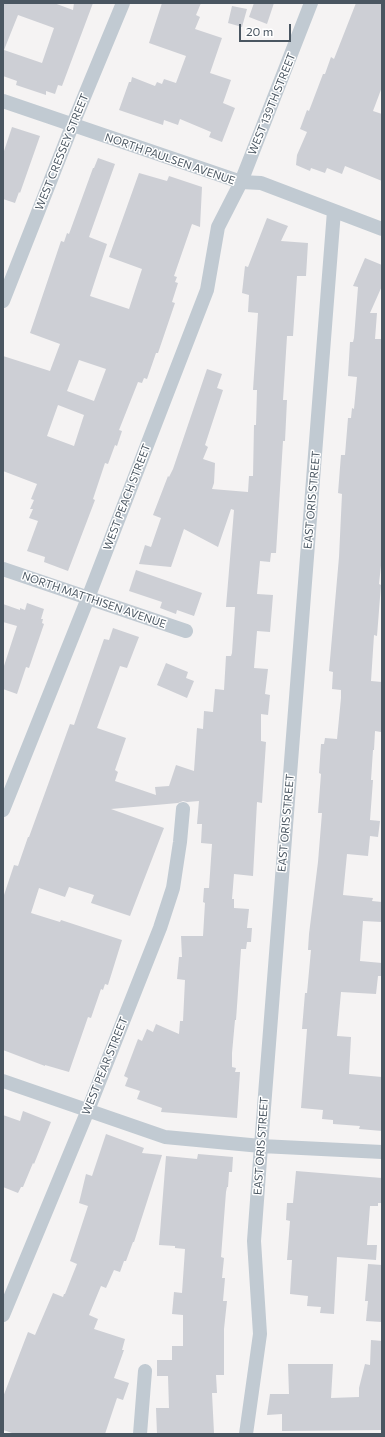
<!DOCTYPE html>
<html>
<head>
<meta charset="utf-8">
<style>
  body { margin:0 }
  #map { position:relative; width:385px; height:1437px; overflow:hidden; background:#f5f3f3; font-family:Commissioner,sans-serif }
  canvas { display:block }
  .frame { position:absolute; inset:0; border:4px solid #4a5661; pointer-events:none }
  .scale { position:absolute; left:239px; top:24px; width:52px; height:18px; box-sizing:border-box; border:2px solid #4a5661; border-top:0; padding-left:5px; font-size:12px; line-height:14px; white-space:nowrap; color:#4a5661; -webkit-text-stroke:3px #fff; paint-order:stroke }
</style>
</head>
<body>
<div id="map">
<canvas width="385" height="1437"></canvas>
<div class="frame"></div>
<div class="scale">20 m</div>
</div>
<script>
const ctx = document.querySelector('canvas').getContext('2d');
ctx.lineJoin = 'round';
function fill(path, color) { ctx.fillStyle = color; ctx.fill(path, 'evenodd'); }
const poly = rows => new Path2D(rows.map(r => 'M' + r).join(''));
function trace(path, color, width, dash) { ctx.strokeStyle = color; ctx.lineWidth = width; ctx.lineCap = dash ? 'butt' : 'round'; ctx.setLineDash(dash || []); ctx.stroke(path); }
function label(font, color, halo, rows, align = 'center') {
  ctx.font = font + ' Commissioner,sans-serif'; ctx.lineWidth = 3; ctx.setLineDash([]); ctx.textBaseline = 'middle'; ctx.strokeStyle = halo; ctx.fillStyle = color; for (const [text, x, y, turn = 0] of rows) {
    ctx.save(); ctx.translate(x, y); ctx.rotate((+turn || 0) * Math.PI / 180); ctx.textAlign = isNaN(turn) ? turn : align; if (halo) ctx.strokeText(text, 0, 0); ctx.fillText(text, 0, 0); ctx.restore();
  }
}
fill(poly([
  [3,3,54,3,73,10,74,3,93,3,62,86,58,85,55,94,46,91,46,95,16,85,17,81,3,76],
  [18,15,54,28,42,63,4,50],
  [162,3,201,3,196,15,200,17,195,29,222,38,210,73,231,80,223,103,235,108,222,142,209,137,211,132,180,119,178,125,164,120,163,125,119,110,129,82,131,82,132,77,155,86,157,82,162,84,164,79,176,83,186,56,149,43],
  [254,3,274,3,267,24,249,17],
  [356,3,382,3,382,87,373,111,382,114,382,181,345,166,342,174,327,168,325,173,311,168,310,171,296,165,297,155,307,132,300,129,307,110,309,111,323,74,325,74,331,57,334,59],
  [232,6,247,9,242,27,228,23],
  [12,127,40,136,20,193,19,192,15,203,3,199,3,154],
  [98,158,115,164,89,237,107,244,90,296,129,309,142,269,109,257,139,173,167,181,169,176,202,187,200,227,192,224,174,276,177,277,175,282,178,283,172,302,175,303,158,353,156,353,147,379,144,378,142,383,138,382,119,430,122,431,117,446,115,445,108,464,105,463,93,499,95,500,68,571,44,562,45,557,27,551,38,521,29,518,33,509,30,509,34,500,31,499,37,484,3,471,3,356,50,371,60,344,30,333,61,241,64,242,67,233,69,234,93,168,94,168],
  [79,360,106,369,94,401,67,391],
  [58,405,84,415,74,446,47,436],
  [267,218,288,226,281,241,308,243,306,276,297,276,293,336,287,336,283,400,287,400,285,441,283,441,276,553,271,553,270,562,260,561,257,594,273,595,270,632,257,631,254,668,268,669,265,694,270,695,268,715,261,714,261,741,266,742,262,803,257,802,253,876,234,874,232,899,234,899,234,908,249,909,247,928,252,928,251,942,247,942,246,949,241,949,236,1020,235,1020,232,1053,232,1067,236,1068,235,1072,240,1072,237,1118,161,1112,162,1108,137,1099,140,1091,125,1086,128,1078,124,1076,138,1039,142,1041,147,1029,153,1032,156,1024,179,1034,180,1021,183,1021,185,980,177,979,179,957,182,957,181,936,203,936,205,903,203,902,204,888,209,888,212,844,201,843,202,824,197,824,199,801,187,802,183,801,178,803,111,809,164,828,130,916,91,903,94,895,69,887,65,897,39,888,31,913,60,922,61,920,122,940,108,985,105,984,103,990,101,989,91,1018,88,1017,69,1072,45,1065,45,1066,3,1050,3,898,14,865,18,866,28,837,29,837,70,724,74,725,104,639,109,640,113,628,139,637,127,668,120,666,97,728,126,738,115,770,118,772,115,781,156,795,155,787,169,786,176,765,194,771,197,728,203,729,204,711,213,712,215,689,224,690,226,656,231,656,232,653,235,607,226,607,234,510,231,509,218,547,184,529,171,567,139,564,145,545,151,547,161,518,153,515,168,476,169,477,173,469,207,369,222,374,217,388,223,390,205,445,208,447,203,459,215,463,214,483,212,489,248,492,249,476,253,476,254,425,256,425,257,390,253,390,258,313,248,312,249,295,242,293,245,266,248,267],
  [365,258,382,265,382,286,370,313,377,313,375,339,382,339,382,556,379,584,381,585,377,636,374,635,371,681,382,682,382,725,381,732,375,731,374,750,373,750,371,780,373,780,370,820,380,821,378,837,370,836,368,856,347,854,343,895,373,898,372,901,382,902,382,922,363,921,360,961,382,963,382,976,378,976,376,994,341,992,337,1036,351,1037,349,1074,382,1077,382,1131,359,1129,360,1126,333,1124,333,1120,322,1119,323,1110,301,1108,307,1029,302,1029,305,993,307,993,311,950,308,950,309,934,318,862,322,813,318,813,321,774,319,773,321,744,324,744,325,738,337,739,341,698,341,690,332,689,333,672,329,671,339,557,342,494,338,493,341,455,345,455,348,418,351,418,352,408,354,409,357,377,348,376,350,342,353,342,354,338,358,287,353,286],
  [136,570,202,593,194,616,177,610,176,614,160,608,162,602,129,591],
  [27,603,44,609,41,619,43,619,42,623,44,624,29,668,26,667,17,694,3,689,3,669,17,626,3,622,3,604,20,610,20,608,25,610],
  [166,663,188,672,186,678,194,681,187,698,157,685],
  [23,1111,51,1122,34,1164,33,1163,23,1187,21,1187,18,1193,3,1187,3,1115,20,1121],
  [106,1134,144,1148,142,1153,162,1155,134,1242,133,1242,126,1261,124,1261,120,1272,114,1270,106,1288,101,1286,89,1315,98,1319,94,1329,125,1339,122,1350,124,1350,114,1378,129,1383,123,1400,117,1398,105,1434,15,1434,3,1430,3,1397,28,1332,35,1335,53,1293,63,1297,64,1294,65,1294,77,1264,70,1261,88,1206,79,1203,86,1174,92,1176],
  [198,1154,233,1157,232,1172,229,1172,228,1187,227,1187,226,1192,221,1257,224,1258,222,1278,225,1278,223,1301,227,1301,224,1329,224,1375,216,1375,217,1393,212,1393,214,1433,157,1434,156,1408,169,1408,168,1376,157,1376,157,1360,172,1360,172,1346,183,1346,183,1315,172,1314,174,1292,182,1293,185,1249,175,1248,175,1246,159,1245,166,1156,197,1159],
  [296,1171,382,1178,382,1203,378,1203,378,1206,370,1206,367,1245,377,1245,376,1260,337,1257,334,1314,320,1313,321,1307,307,1306,308,1296,290,1294,292,1260,287,1260,290,1221,286,1220,287,1203,293,1203],
  [368,1264,382,1265,382,1322,366,1321,368,1301,365,1301],
  [371,1340,382,1341,382,1430,282,1431,282,1414,267,1415,270,1394,289,1394,288,1364,333,1364,331,1398,359,1397,359,1388,365,1364,370,1365]
]), '#cdcfd5');
trace(poly([
  [3,101,241,182,261,183,382,229],
  [3,301,72,126,123,3],
  [3,569,186,631],
  [3,810,88,598,207,290,218,227,241,182,311,3],
  [3,1081,165,1137,261,1146,382,1152],
  [3,1315,88,1110,160,928,173,888,180,842,183,809],
  [140,1434,145,1371],
  [246,1434,260,1334,254,1241,261,1146,334,211]
]), '#c1cad2', 14);
label('11px', '#4a5661', '#fff', [
  ["WEST 139TH STREET",272,104,-68],
  ["WEST CRESSEY STREET",62,152,-68],
  ["NORTH PAULSEN AVENUE",170,159,19],
  ["WEST PEACH STREET",127,497,-69],
  ["EAST ORIS STREET",312,500,-85],
  ["NORTH MATTHISEN AVENUE",94,600,19],
  ["EAST ORIS STREET",286,823,-85],
  ["WEST PEAR STREET",105,1066,-68],
  ["EAST ORIS STREET",261,1146,-86]
]);
</script>
</body>
</html>
